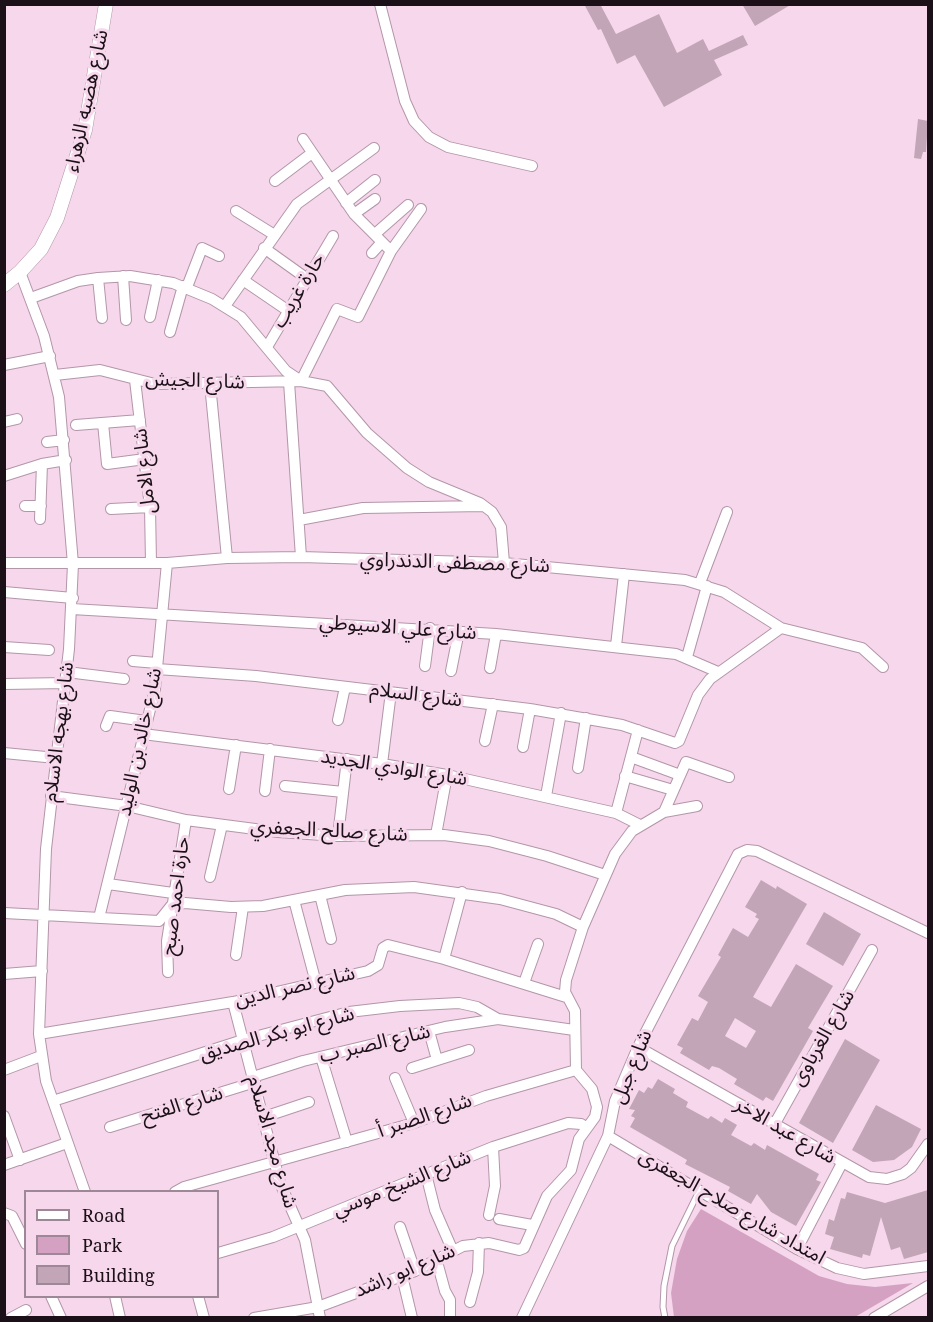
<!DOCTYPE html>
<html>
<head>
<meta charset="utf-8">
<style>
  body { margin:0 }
  #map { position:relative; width:933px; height:1322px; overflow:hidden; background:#f6d7eb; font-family:"Noto Serif",serif }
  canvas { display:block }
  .frame { position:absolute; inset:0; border:6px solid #1b1017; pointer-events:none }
  .legend { position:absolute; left:24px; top:1190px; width:195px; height:108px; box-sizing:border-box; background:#f6d7eb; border:2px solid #9e8796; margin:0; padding:8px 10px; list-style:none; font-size:18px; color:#1b1017 }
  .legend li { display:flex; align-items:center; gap:12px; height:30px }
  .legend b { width:30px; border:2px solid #9e8796 }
</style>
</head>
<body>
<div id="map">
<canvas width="933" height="1322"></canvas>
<div class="frame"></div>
<ul class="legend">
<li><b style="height:8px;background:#fff"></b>Road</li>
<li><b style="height:16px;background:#d5a1c3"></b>Park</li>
<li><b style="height:16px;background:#c2a5b7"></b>Building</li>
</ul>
</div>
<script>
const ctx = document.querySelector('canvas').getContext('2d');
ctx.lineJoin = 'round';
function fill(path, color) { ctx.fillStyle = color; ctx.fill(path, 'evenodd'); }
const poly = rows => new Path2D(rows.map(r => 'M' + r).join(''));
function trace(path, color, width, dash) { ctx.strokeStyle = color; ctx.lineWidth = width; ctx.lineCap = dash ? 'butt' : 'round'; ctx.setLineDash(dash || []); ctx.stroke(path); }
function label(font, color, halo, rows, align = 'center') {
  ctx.font = font + ' "Noto Serif","Noto Sans Arabic",serif'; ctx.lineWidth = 6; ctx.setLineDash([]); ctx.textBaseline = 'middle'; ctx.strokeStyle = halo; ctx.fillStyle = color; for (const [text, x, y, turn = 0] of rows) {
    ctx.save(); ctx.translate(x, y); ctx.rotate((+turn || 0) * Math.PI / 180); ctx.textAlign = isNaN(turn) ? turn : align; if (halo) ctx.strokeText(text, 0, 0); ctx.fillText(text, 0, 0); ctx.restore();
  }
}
fill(poly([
  [701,1209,819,1276,847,1284,875,1287,913,1283,855,1317,674,1317,671,1293,677,1259,687,1231]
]), '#d5a1c3');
fill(poly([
  [584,4,600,4,616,34,659,14,677,53,703,39,709,51,743,35,748,45,714,60,722,75,664,107,635,55,617,64,601,29,598,30],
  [742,4,792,4,755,26],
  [918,119,928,121,926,152,923,152,921,159,914,158],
  [761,880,776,889,777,886,807,904,753,997,771,1007,796,964,833,986,808,1028,813,1031,773,1101,766,1097,763,1101,734,1084,737,1079,719,1068,712,1066,709,1070,680,1053,683,1048,677,1045,692,1018,698,1021,708,1002,698,996,721,957,718,955,733,928,748,937,759,919,755,917,757,914,745,907],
  [735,1018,756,1031,746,1048,725,1036],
  [824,912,861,934,843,966,806,944],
  [845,1039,880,1060,833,1143,799,1123],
  [658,1079,675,1089,673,1093,688,1102,686,1107,708,1119,711,1116,722,1123,725,1118,737,1125,731,1135,751,1146,754,1143,765,1150,767,1145,819,1174,816,1180,821,1182,796,1226,771,1212,757,1194,751,1204,728,1191,730,1187,685,1164,687,1160,630,1127,635,1118,631,1116,635,1110,629,1109,639,1090,644,1093,648,1087,652,1089],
  [876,1105,921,1129,912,1147,894,1160,873,1162,852,1150],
  [928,1190,928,1252,904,1259,900,1247,891,1250,881,1217,870,1256,863,1254,862,1258,830,1249,834,1237,825,1234,829,1219,834,1221,841,1198,845,1199,847,1192,885,1203]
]), '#c2a5b7');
const service = poly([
  [665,1318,663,1307,664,1286,672,1246,699,1191]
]);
const minor = poly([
  [380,4,405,101,414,121,429,137,448,147,532,166],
  [303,139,354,214,391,251],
  [275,181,312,153],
  [346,203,375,180],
  [236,211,273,234],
  [354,214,375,199],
  [375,234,408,205],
  [264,248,306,278],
  [372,253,382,242],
  [20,272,44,336,59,397,73,564,69,649,46,849,39,1034,46,1081,85,1192],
  [123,276,126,320],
  [98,278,102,318],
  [243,280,287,310],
  [187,287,202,248,219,256],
  [31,298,78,281,98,278,130,276,173,283,212,299,241,317,286,371,301,381],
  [225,306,297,204,374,148],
  [150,317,158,280],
  [170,332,183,286],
  [267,347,333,236],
  [4,365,50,356],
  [55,375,100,370,155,384,301,381,327,386,367,433,407,468,429,482,480,503,492,512,501,527,504,563],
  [135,380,150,507,151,563],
  [301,381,337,309,358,317,391,251,421,209],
  [289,382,301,557],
  [210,384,227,558],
  [4,422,17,419],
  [103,423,107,464,145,459],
  [76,425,140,420],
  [47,442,64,440],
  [4,476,42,464,66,460],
  [25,506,41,506],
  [111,509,150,507],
  [40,519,42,464],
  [299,520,363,508,483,506],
  [4,563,167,563,227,558,301,557,504,563,685,580,724,592,781,628,862,648,883,667],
  [700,583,727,512],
  [4,592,73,598],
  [72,609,496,634,676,654,718,672],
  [616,646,624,574],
  [4,647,49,650],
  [687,657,707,586],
  [133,661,157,663],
  [425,666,430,628],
  [490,668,496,634],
  [157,669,256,676,530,709,622,725,675,743,679,741,698,695,710,679,781,628],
  [451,671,459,631],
  [67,672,124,679],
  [4,684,66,683],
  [338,720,345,687],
  [106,726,110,716,146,721],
  [143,734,382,764,447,775,616,813,640,825],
  [485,741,493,704],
  [523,747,530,709],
  [4,753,56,758],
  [631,757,680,775],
  [382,764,391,692],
  [578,768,586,718],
  [625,776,673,790],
  [285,786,343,792],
  [229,789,236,745],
  [265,791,270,749],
  [51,796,127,806,186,820,278,832,338,836,444,835,489,841,547,856,605,875],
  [546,796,561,713],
  [664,812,686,762,729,777],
  [616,813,638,730],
  [436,835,447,775],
  [338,836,347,759],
  [210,877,222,825],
  [108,884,173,893],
  [320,895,331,939],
  [294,900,316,983],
  [4,913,159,921,171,906,185,903,231,907,263,906,345,890,414,887,500,899,556,914,583,927],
  [99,918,155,689,167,563],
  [236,955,243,907],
  [444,959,462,892],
  [168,972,167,941,186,820],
  [4,974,42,971],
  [524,983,538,944],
  [233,1002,280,1183,305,1240,320,1318],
  [429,1031,437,1060],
  [39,1034,233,1002,368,971,378,965,383,948,388,945,444,959,566,997],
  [638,1047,869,1177,887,1179,903,1174,911,1168,928,1144],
  [321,1057,347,1142],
  [412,1068,469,1050],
  [4,1070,41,1056],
  [253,1077,303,1061,445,1027,498,1019],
  [395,1078,414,1123],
  [53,1101,243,1040,349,1012,400,1006,459,1003,477,1007,498,1019,574,1030],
  [4,1116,20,1160],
  [264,1117,309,1102],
  [774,1125,872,950],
  [110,1127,255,1082],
  [608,1136,797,1249,837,1268,864,1274,928,1266],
  [4,1165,67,1143],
  [426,1174,435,1210,452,1249],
  [175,1192,184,1187,414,1123,486,1096,576,1070],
  [4,1213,12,1216,26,1244],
  [489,1215,495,1186,493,1147],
  [499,1219,532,1225],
  [400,1227,415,1271],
  [797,1249,842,1163],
  [218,1253,273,1237,493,1147,568,1123,581,1124,587,1128],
  [436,1258,445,1291,450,1300,450,1318],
  [402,1276,412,1318],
  [51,1296,61,1318],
  [115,1296,120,1318],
  [198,1296,204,1318],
  [470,1302,478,1272,479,1243],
  [11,1318,26,1310],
  [254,1318,318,1307,415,1271,463,1246,489,1243,519,1250,524,1248,547,1196,571,1170,579,1139,595,1117,597,1107,592,1089,576,1070,575,1011,565,992,566,980,583,927,615,854,632,831,664,812,697,806],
  [522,1318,608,1136,615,1101,638,1047,738,854,747,850,757,851,928,933],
  [874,1318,928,1286]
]);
const tertiary = poly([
  [4,285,20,272,41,249,57,218,85,130,106,4]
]);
trace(service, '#b396a9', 7);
trace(minor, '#b396a9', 12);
trace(tertiary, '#b396a9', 15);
trace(service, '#fff', 5);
trace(minor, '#fff', 10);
trace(tertiary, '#fff', 14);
label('20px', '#1b1017', '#f6d7eb', [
  ["شارع هضبه الزهراء",87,101,-78],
  ["حارة غريب",299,291,-59],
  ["شارع الجيش",195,381,2],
  ["شارع الامل",145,471,-96],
  ["شارع مصطفى الدندراوي",455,563,2],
  ["شارع علي الاسيوطي",398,628,4],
  ["شارع السلام",416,695,7],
  ["شارع بهجه الاسلام",59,732,-83],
  ["شارع خالد بن الوليد",140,742,-78],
  ["شارع الوادي الجديد",394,768,9],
  ["شارع صالح الجعفري",329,831,3],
  ["حارة احمد صبح",176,896,-83],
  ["شارع نصر الدين",295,987,-13],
  ["شارع ابو بكر الصديق",277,1034,-15],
  ["شارع الغرباوى",823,1038,-60],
  ["شارع الصبر ب",375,1044,-13],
  ["شارع جبل",632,1067,-68],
  ["شارع الفتح",182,1105,-17],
  ["شارع الصبر أ",425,1116,-19],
  ["شارع عبد الاخر",785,1131,30],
  ["شارع مجد الاسلام",272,1142,74],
  ["شارع الشيخ موسي",402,1184,-22],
  ["امتداد شارع صلاح الجعفرى",732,1207,30],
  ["شارع ابو راشد",405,1271,-23]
]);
</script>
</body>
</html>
